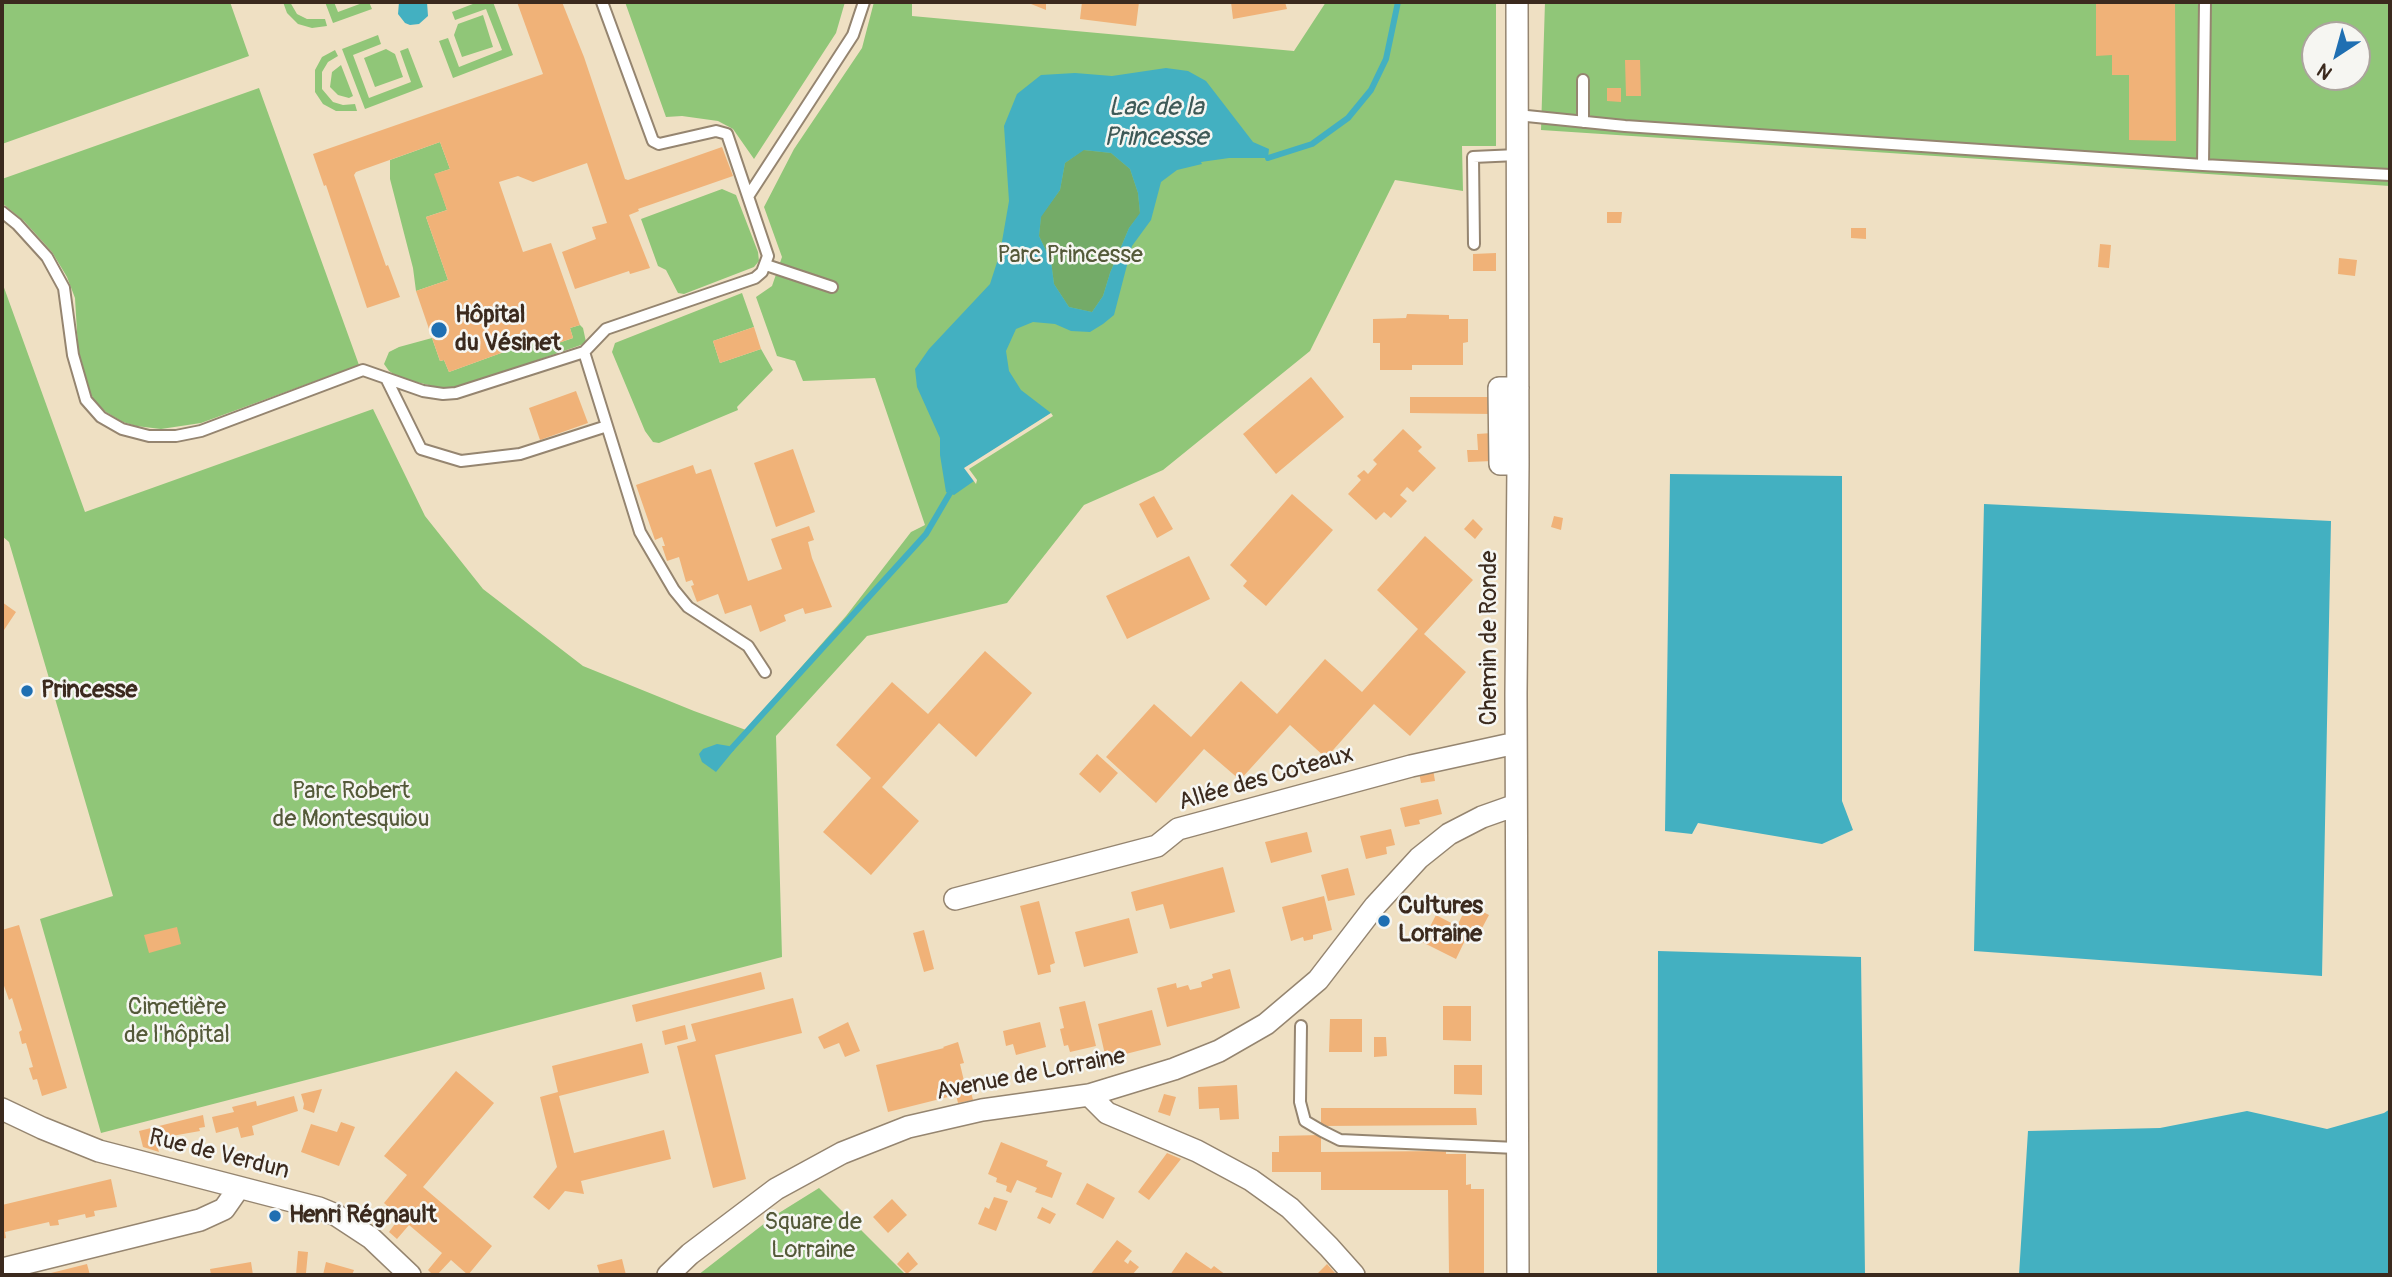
<!DOCTYPE html>
<html>
<head>
<meta charset="utf-8">
<style>
  body { margin:0 }
  #map { position:relative; width:2392px; height:1277px; overflow:hidden; background:#efe0c3; font-family:Pangolin,sans-serif }
  canvas { display:block }
  .frame { position:absolute; inset:0; border:4px solid #3b2a1e; pointer-events:none }
  .north { position:absolute; left:2301px; top:21px; width:70px; height:70px; box-sizing:border-box; background:#f6f6f2; border:2px solid #aba49d; border-radius:50%; rotate:216deg; font-size:19px; font-weight:700; line-height:28px; text-align:center; color:#3b2a1e }
  .north::after { content:''; display:block; margin:auto; width:24px; height:32px; background:#1f6fb2; clip-path:polygon(50% 0,100% 100%,50% 72%,0 100%) }
</style>
</head>
<body>
<div id="map">
<canvas width="2392" height="1277"></canvas>
<div class="frame"></div>
<div class="north">N</div>
</div>
<script>
const ctx = document.querySelector('canvas').getContext('2d');
ctx.lineJoin = 'round';
function fill(path, color) { ctx.fillStyle = color; ctx.fill(path, 'evenodd'); }
const poly = rows => new Path2D(rows.map(r => 'M' + r).join(''));
function trace(path, color, width, dash) { ctx.strokeStyle = color; ctx.lineWidth = width; ctx.lineCap = dash ? 'butt' : 'round'; ctx.setLineDash(dash || []); ctx.stroke(path); }
function label(font, color, halo, rows, align = 'center') {
  ctx.font = font + ' Pangolin,sans-serif'; ctx.lineWidth = 5; ctx.setLineDash([]); ctx.textBaseline = 'middle'; ctx.strokeStyle = halo; ctx.fillStyle = color; for (const [text, x, y, turn = 0] of rows) {
    ctx.save(); ctx.translate(x, y); ctx.rotate((+turn || 0) * Math.PI / 180); ctx.textAlign = isNaN(turn) ? turn : align; if (halo) ctx.strokeText(text, 0, 0); ctx.fillText(text, 0, 0); ctx.restore();
  }
}
fill(poly([
  [2,2,230,2,249,56,2,144],
  [283,2,290,2,297,14,307,19,325,19,327,26,312,28,298,24,287,13],
  [325,2,334,2,338,12,365,2,369,2,372,9,333,23],
  [478,2,493,2,513,55,453,78,439,41,448,38,459,67,502,50,486,9,455,20,452,12],
  [625,2,845,2,836,33,754,159,733,129,718,121,682,116,666,117],
  [874,2,912,2,912,16,1294,51,1326,2,1496,2,1496,146,1462,146,1463,191,1395,180,1310,351,1163,470,1084,505,1007,603,867,636,776,736,782,957,101,1133,40,919,113,896,9,542,2,536,2,282,85,512,373,409,425,516,483,589,583,666,694,711,746,730,846,616,911,532,925,525,875,378,803,381,795,361,777,356,756,297,772,286,782,257,764,207,794,149,862,48],
  [1545,2,2390,2,2390,186,1541,130],
  [2315,35,2357,35,2357,77,2315,77],
  [483,15,493,47,462,57,454,35,458,24],
  [378,35,381,44,353,55,369,98,411,82,400,51,408,48,423,87,365,109,342,49],
  [386,49,395,54,403,77,375,87,364,58],
  [335,50,338,56,328,62,322,72,322,89,333,102,343,105,355,104,357,111,336,111,323,104,315,92,315,70,322,57],
  [341,65,353,96,349,98,338,95,330,87,332,72],
  [259,88,359,365,201,423,161,429,136,426,123,422,106,412,95,401,87,388,78,349,75,298,67,277,52,252,24,221,2,203,2,179],
  [440,142,450,169,435,174,447,210,426,217,448,280,416,291,413,268,390,179,390,160],
  [722,189,736,195,758,252,759,261,754,267,684,294,678,293,666,270,658,266,641,219],
  [742,293,754,327,713,341,720,363,761,349,773,370,737,407,738,410,659,443,653,442,645,431,612,352,615,343],
  [580,325,583,328,586,342,581,345,454,389,441,388,400,378,389,371,384,364,389,352,399,347,432,338,440,361,444,360,449,372,534,341,538,350,573,338,570,328],
  [819,1188,906,1275,698,1275,774,1216]
]), '#90c678');
fill(poly([
  [1083,150,1111,153,1130,169,1138,193,1140,214,1129,228,1110,273,1103,296,1092,312,1069,307,1054,284,1051,261,1039,236,1041,216,1060,190,1065,163]
]), '#74ab68');
fill(poly([
  [399,2,427,2,428,16,419,24,410,25,405,23,398,14],
  [1166,68,1188,71,1206,81,1253,142,1269,149,1268,158,1229,158,1201,162,1202,164,1177,170,1161,182,1151,220,1132,246,1114,315,1103,324,1090,332,1071,331,1055,324,1033,322,1016,329,1006,351,1009,371,1021,390,1051,413,965,468,974,481,954,495,946,492,940,455,940,438,917,387,915,369,929,349,990,284,1000,253,1009,201,1004,126,1017,94,1041,75,1075,73,1112,76],
  [1084,150,1111,153,1130,169,1138,193,1140,213,1129,228,1110,273,1103,296,1092,312,1069,307,1054,284,1051,261,1039,236,1041,217,1060,190,1065,163],
  [1670,474,1842,476,1842,801,1853,830,1822,844,1698,823,1692,834,1665,831],
  [1984,504,2331,521,2322,976,1974,951],
  [717,744,729,746,734,750,716,772,702,762,699,754,703,749],
  [1658,951,1861,957,1865,1275,1657,1275],
  [2390,1109,2390,1275,2019,1275,2028,1131,2160,1128,2247,1111,2327,1129,2384,1113]
]), '#43b0c1');
fill(poly([
  [1051,413,1053,416,969,469,977,480,976,484,964,468]
]), '#efe0c3');
trace(poly([
  [1268,158,1312,144,1348,118,1371,90,1386,59,1398,2],
  [731,749,926,534,950,493]
]), '#43b0c1', 6);
fill(poly([
  [517,2,562,2,584,57,625,179,628,180,722,147,733,176,638,209,639,211,629,215,650,268,630,274,629,271,575,289,562,252,596,239,592,227,607,223,587,163,533,182,518,176,499,182,523,252,551,243,580,325,570,328,573,338,537,350,534,341,449,372,444,360,440,361,416,291,448,280,426,217,447,210,434,174,450,169,440,142,356,172,354,175,386,266,388,265,400,297,367,308,326,185,324,186,313,154,543,74],
  [1026,2,1046,2,1046,10],
  [1082,2,1139,2,1136,26,1080,19],
  [1231,2,1285,2,1287,9,1233,19],
  [2096,2,2175,2,2176,141,2129,140,2129,75,2112,75,2112,55,2096,56],
  [1625,60,1640,60,1641,96,1626,96],
  [1607,88,1621,88,1621,102,1607,101],
  [1607,212,1622,212,1621,223,1607,223],
  [1851,228,1866,228,1866,239,1851,238],
  [2100,244,2111,245,2109,268,2098,267],
  [1496,253,1496,271,1473,271,1473,254],
  [2339,258,2357,260,2355,276,2338,274],
  [1407,314,1449,315,1449,319,1468,319,1468,342,1463,343,1463,365,1412,365,1412,370,1380,370,1380,343,1373,343,1373,319,1406,318],
  [754,327,761,349,720,363,713,341],
  [1311,377,1344,417,1276,474,1243,434],
  [576,391,588,423,540,440,529,408],
  [1410,397,1491,397,1491,414,1410,413],
  [1403,429,1422,447,1418,451,1436,468,1413,492,1407,487,1400,495,1407,501,1391,518,1384,512,1376,520,1348,494,1361,480,1357,476,1364,470,1368,474,1377,464,1373,460],
  [1492,433,1493,461,1468,462,1467,450,1478,450,1477,434],
  [793,449,815,512,776,527,754,463],
  [693,465,696,474,711,469,748,581,782,569,771,539,809,526,814,540,808,542,812,558,832,607,805,614,803,608,784,615,786,621,760,632,751,605,725,614,718,594,697,602,691,586,694,585,692,580,686,582,679,557,667,561,662,546,665,546,662,537,655,540,636,485],
  [1292,494,1333,530,1266,606,1243,586,1247,581,1230,565],
  [1154,496,1173,529,1157,538,1139,504],
  [1554,516,1563,518,1561,530,1551,527],
  [1473,519,1483,529,1475,539,1464,529],
  [1425,536,1473,580,1424,634,1466,672,1410,736,1374,704,1326,758,1290,725,1240,780,1204,749,1156,803,1106,757,1154,704,1191,737,1241,681,1277,714,1325,659,1362,692,1418,629,1377,590],
  [1189,556,1210,599,1127,639,1106,596],
  [2,602,16,612,2,633],
  [985,651,1032,693,976,757,939,723,882,787,919,821,871,875,823,832,871,778,836,745,892,682,928,714],
  [1097,754,1118,773,1100,793,1079,774],
  [1433,769,1435,781,1421,783,1419,772],
  [1438,799,1442,814,1419,820,1420,824,1405,827,1400,808],
  [1391,829,1395,845,1386,847,1387,854,1366,859,1360,836],
  [1307,832,1312,852,1271,863,1265,842],
  [1223,867,1235,912,1170,929,1163,904,1136,911,1131,892],
  [1348,868,1355,895,1328,901,1321,875],
  [1324,896,1332,930,1313,935,1313,939,1304,941,1303,937,1291,941,1282,907],
  [1039,901,1055,963,1050,965,1051,972,1038,975,1020,906],
  [1468,904,1489,915,1481,930,1472,926,1456,959,1422,942,1436,915,1457,926],
  [1129,918,1138,953,1084,967,1075,932],
  [19,925,67,1088,42,1096,37,1079,33,1080,29,1068,33,1067,26,1043,22,1044,19,1032,22,1030,12,998,9,1000,2,980,2,930],
  [177,927,181,944,149,953,144,935],
  [924,930,934,969,924,972,913,933],
  [1230,969,1240,1008,1167,1027,1157,988,1176,983,1177,988,1188,985,1190,990,1202,987,1201,982,1213,978,1212,974],
  [761,972,765,989,636,1022,632,1005],
  [793,998,802,1033,715,1055,746,1179,713,1188,677,1046,696,1041,691,1024],
  [1085,1001,1096,1046,1070,1052,1068,1045,1064,1046,1060,1029,1064,1028,1059,1007],
  [1443,1006,1471,1006,1471,1041,1443,1040],
  [1152,1010,1161,1045,1106,1059,1098,1024],
  [1330,1019,1362,1019,1362,1052,1329,1052],
  [848,1022,860,1051,845,1057,839,1043,824,1049,818,1037],
  [1040,1022,1046,1047,1016,1055,1013,1044,1006,1046,1003,1031],
  [685,1025,688,1039,665,1045,662,1031],
  [1374,1037,1386,1037,1387,1056,1374,1057],
  [958,1042,964,1063,960,1064,964,1081,968,1080,973,1100,958,1103,956,1095,888,1112,876,1065,944,1048,943,1047],
  [642,1043,649,1073,559,1096,574,1153,664,1130,671,1159,581,1181,584,1194,565,1191,549,1210,533,1197,557,1167,540,1097,558,1092,552,1066],
  [1454,1065,1482,1065,1482,1095,1454,1094],
  [456,1071,494,1103,423,1187,492,1246,468,1275,451,1260,437,1275,433,1275,428,1270,442,1253,409,1225,397,1239,389,1232,400,1217,384,1203,407,1175,384,1156],
  [1237,1085,1239,1119,1220,1120,1219,1108,1199,1109,1198,1087],
  [322,1089,314,1113,303,1109,304,1104,301,1094],
  [1164,1094,1176,1097,1170,1116,1158,1112],
  [294,1096,298,1111,252,1126,254,1135,241,1138,238,1127,216,1133,212,1117,234,1112,232,1107,256,1101,257,1106],
  [1321,1108,1476,1108,1477,1125,1321,1126],
  [203,1115,205,1127,199,1128,200,1131,155,1139,159,1152,143,1147,139,1131],
  [341,1122,355,1127,339,1166,301,1152,311,1124,337,1132],
  [1321,1135,1321,1152,1446,1151,1446,1154,1466,1154,1466,1185,1471,1184,1471,1189,1484,1189,1484,1275,1449,1275,1448,1190,1321,1190,1321,1172,1272,1172,1272,1152,1279,1152,1279,1136],
  [1001,1142,1048,1161,1046,1166,1062,1173,1052,1198,1035,1192,1037,1188,1017,1180,1011,1193,1006,1191,1007,1186,996,1182,997,1178,988,1174],
  [1167,1153,1181,1159,1149,1200,1138,1192],
  [111,1179,117,1207,94,1211,95,1216,86,1218,85,1214,58,1220,59,1225,50,1226,49,1222,5,1232,6,1238,2,1239,2,1205],
  [1087,1183,1115,1198,1103,1219,1076,1204],
  [994,1197,1008,1201,996,1231,978,1224,985,1207,989,1209],
  [892,1199,907,1215,888,1233,873,1217],
  [1042,1207,1056,1214,1050,1224,1037,1218],
  [1117,1240,1132,1251,1124,1261,1128,1264,1130,1260,1139,1267,1132,1275,1090,1275],
  [298,1251,308,1252,306,1273,303,1275,296,1275],
  [908,1252,918,1264,907,1274,897,1264],
  [1186,1252,1211,1269,1214,1266,1226,1275,1170,1275],
  [622,1259,626,1275,600,1275,597,1265],
  [251,1262,253,1275,211,1275,210,1269],
  [326,1262,354,1270,352,1275,323,1275],
  [87,1264,90,1275,52,1275,51,1273],
  [1327,1264,1335,1273,1333,1275,1316,1275]
]), '#f0b278');
const lane = poly([
  [1517,115,1625,126,2203,165,2390,175],
  [1583,122,1583,80],
  [2203,165,2205,2],
  [749,195,853,35,864,2],
  [2,212,17,224,47,257,64,288,73,355,86,400,101,417,122,429,149,436,176,436,201,431,363,370,423,391,443,394,456,393,584,352,606,329,755,278,762,272,768,256,727,134,716,131,659,144,653,141,602,2],
  [1474,244,1473,157,1517,155],
  [766,265,832,287],
  [387,380,421,449,461,461,520,454,607,426,584,352],
  [607,426,640,532,674,590,688,607,748,646,765,672],
  [1301,1026,1300,1102,1305,1121,1322,1131,1340,1140,1516,1148]
]);
const street = poly([
  [1517,2,1518,464,1516,694,1518,1275],
  [1518,388,1499,388,1500,464,1518,464],
  [955,899,1157,846,1178,829,1411,766,1516,743],
  [1089,1095,1107,1113,1197,1151,1251,1180,1290,1208,1329,1247,1354,1275],
  [2,1109,42,1128,99,1151,319,1208,336,1215,371,1238,410,1275],
  [2,1269,200,1220,224,1209,238,1189],
  [668,1275,690,1254,776,1189,842,1153,908,1127,982,1110,1089,1095,1174,1069,1219,1051,1266,1024,1318,980,1375,906,1419,858,1449,834,1482,817,1516,805]
]);
trace(lane, '#958570', 14);
trace(street, '#958570', 24);
trace(lane, '#fff', 10);
trace(street, '#fff', 21);
for (const [x, y, r, color] of [
  [439,330,9,"#1f6fb2"],
  [27,691,7,"#1f6fb2"],
  [1384,921,7,"#1f6fb2"],
  [275,1216,7,"#1f6fb2"]
]) { const dot = new Path2D(); dot.arc(x, y, r, 0, 2 * Math.PI); ctx.fillStyle = color; ctx.fill(dot); trace(dot, '#f6f6f2', 2.5); }
label('24px', '#545939', '#f6f6f2', [
  ["Parc Princesse",1070,256],
  ["Parc Robert",351,792],
  ["de Montesquiou",351,820],
  ["Cimetière",177,1008],
  ["de l'hôpital",177,1036],
  ["Square de",813,1223],
  ["Lorraine",813,1251]
]);
label('bold 24px', '#3b2a1e', '#f6f6f2', [
  ["Hôpital",455,316],
  ["du Vésinet",455,344],
  ["Princesse",41,691],
  ["Cultures",1398,907],
  ["Lorraine",1398,935],
  ["Henri Régnault",289,1216]
], 'left');
label('24px', '#3b2a1e', '#f6f6f2', [
  ["Chemin de Ronde",1490,638,-90],
  ["Allée des Coteaux",1266,779,-16],
  ["Avenue de Lorraine",1031,1075,-11],
  ["Rue de Verdun",219,1155,14]
]);
label('italic 26px', '#3e5957', '#f6f6f2', [
  ["Lac de la",1156,108],
  ["Princesse",1156,138]
]);
</script>
</body>
</html>
